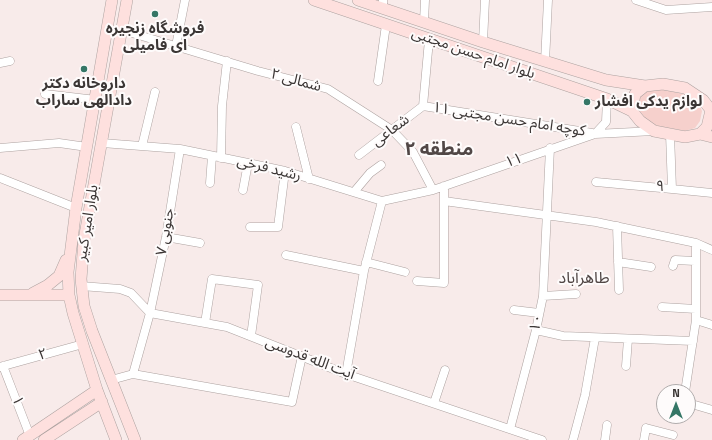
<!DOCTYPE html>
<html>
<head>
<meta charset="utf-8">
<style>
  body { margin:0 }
  #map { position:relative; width:712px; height:440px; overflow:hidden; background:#f8ebea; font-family:"Titillium Web",sans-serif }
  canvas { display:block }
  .north { position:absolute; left:656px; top:384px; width:40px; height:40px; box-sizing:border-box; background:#fefbfb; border:1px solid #b0acac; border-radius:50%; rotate:0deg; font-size:11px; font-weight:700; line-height:16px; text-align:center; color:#3b3635 }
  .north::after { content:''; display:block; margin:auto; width:14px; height:18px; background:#357666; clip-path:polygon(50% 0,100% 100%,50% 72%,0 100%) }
</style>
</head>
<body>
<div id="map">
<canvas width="712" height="440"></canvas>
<div class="north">N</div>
</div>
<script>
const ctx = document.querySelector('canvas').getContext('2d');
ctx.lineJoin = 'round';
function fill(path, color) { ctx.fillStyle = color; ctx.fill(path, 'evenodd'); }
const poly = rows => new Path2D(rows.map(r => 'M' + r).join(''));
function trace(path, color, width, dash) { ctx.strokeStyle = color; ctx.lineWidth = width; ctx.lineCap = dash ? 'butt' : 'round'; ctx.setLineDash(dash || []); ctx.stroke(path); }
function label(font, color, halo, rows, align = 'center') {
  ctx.font = font + ' "Titillium Web","Noto Sans Arabic",sans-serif'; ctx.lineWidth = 4; ctx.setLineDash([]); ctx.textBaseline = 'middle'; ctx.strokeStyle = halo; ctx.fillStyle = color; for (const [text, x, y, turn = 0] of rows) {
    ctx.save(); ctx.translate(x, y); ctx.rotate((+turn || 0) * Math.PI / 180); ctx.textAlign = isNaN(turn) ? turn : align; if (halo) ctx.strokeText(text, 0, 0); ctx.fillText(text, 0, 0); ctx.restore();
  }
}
fill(poly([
  [663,89,683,94,699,104,702,111,700,121,695,128,685,131,656,126,644,117,638,109,640,97,647,91]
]), '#f6d0cc');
const street = poly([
  [636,0,666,10,712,7],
  [383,8,383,0],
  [424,22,425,0],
  [122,30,258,71,328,89,392,130,413,152,433,190],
  [483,42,485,0],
  [176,46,185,0],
  [545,62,548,0],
  [0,63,10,61],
  [378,81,386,25],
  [45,94,96,100],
  [423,106,592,133],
  [423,106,429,40],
  [296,127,309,179],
  [595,134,606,122,607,99],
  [102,143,180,149,248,163,285,171,382,201,433,190,595,134,654,131],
  [142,146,155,92],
  [0,148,59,143,87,147],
  [359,155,423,106],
  [221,158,222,106,227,61],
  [0,178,76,208],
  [596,182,672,189,670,134],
  [210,183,212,156],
  [672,189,712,193],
  [243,190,248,163],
  [354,192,370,173,381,165],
  [444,201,596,222,696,243,712,250],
  [617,226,619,290],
  [250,227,278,227,285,171],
  [166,237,200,243],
  [286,255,364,271],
  [366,262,405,272],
  [618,262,651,267],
  [673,266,675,260,695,261],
  [417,281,444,283,444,186],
  [81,286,120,289,131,293,150,313,227,327,346,374,542,440],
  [543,296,576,294],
  [662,307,696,309],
  [514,310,539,313],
  [696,320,712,325],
  [205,323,212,279,258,285,251,336],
  [536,330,563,336,693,341],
  [3,366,30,436],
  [626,366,628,339],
  [0,367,83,344],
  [133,374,150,313,166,237,180,149],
  [346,374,364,271,382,201],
  [111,380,133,374,292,402,302,356],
  [685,392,696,320,696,243],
  [434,403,445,370],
  [688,403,712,410],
  [510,429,536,330,543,296,550,148],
  [573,440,585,395,595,338],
  [605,440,607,425],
  [644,440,646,428,673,435]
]);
const secondary = poly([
  [112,0,76,208,68,272,69,295,73,313,97,390,116,440],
  [127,0,84,240,81,279,84,306,92,331,135,440],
  [314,0,607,99,632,111],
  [358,0,483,42,606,80,645,86],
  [700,134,707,127,711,110,703,100,685,88,663,84,645,86,635,94,632,111,640,121,654,131,685,137,700,134,712,137],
  [33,293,48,285,59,276,66,260],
  [0,295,69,295],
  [23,440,97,390],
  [44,440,102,402]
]);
trace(street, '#ada2a0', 9);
trace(secondary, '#ada2a0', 12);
trace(street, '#fff', 8);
trace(secondary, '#fee0de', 11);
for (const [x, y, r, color] of [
  [155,14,4,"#357666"],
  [84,69,4,"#357666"],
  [587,102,4,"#357666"]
]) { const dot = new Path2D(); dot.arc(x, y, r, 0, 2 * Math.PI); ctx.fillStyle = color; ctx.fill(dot); trace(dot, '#fefbfb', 1.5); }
label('bold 15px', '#3b3635', '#fefbfb', [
  ["فروشگاه زنجیره",155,29],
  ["ای فامیلی",155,46],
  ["داروخانه دکتر",84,84],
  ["دادالهی ساراب",84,101],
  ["لوازم یدکی افشار",595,102,"left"]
]);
label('15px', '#3b3635', '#fefbfb', [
  ["بلوار امام حسن مجتبی",473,54,19],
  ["۲ شمالی",296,81,15],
  ["کوچه امام حسن مجتبی ۱۱",509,120,9],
  ["شعاعی",391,131,-37],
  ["۱۱",514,161,-19],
  ["رشید فرخی",269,169,14],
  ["۹",660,187,3],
  ["بلوار امیر کبیر",88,223,-81],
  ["۷ جنوبی",166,232,-80],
  ["۱۰",537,323,-78],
  ["۲",43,355,-15],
  ["آیت الله قدوسی",310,359,21],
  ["۱",17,401,69]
]);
label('16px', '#514746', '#fefbfb', [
  ["طاهرآباد",584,279]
]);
label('bold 19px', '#514746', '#fefbfb', [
  ["منطقه ۲",439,150]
]);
</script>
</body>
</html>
